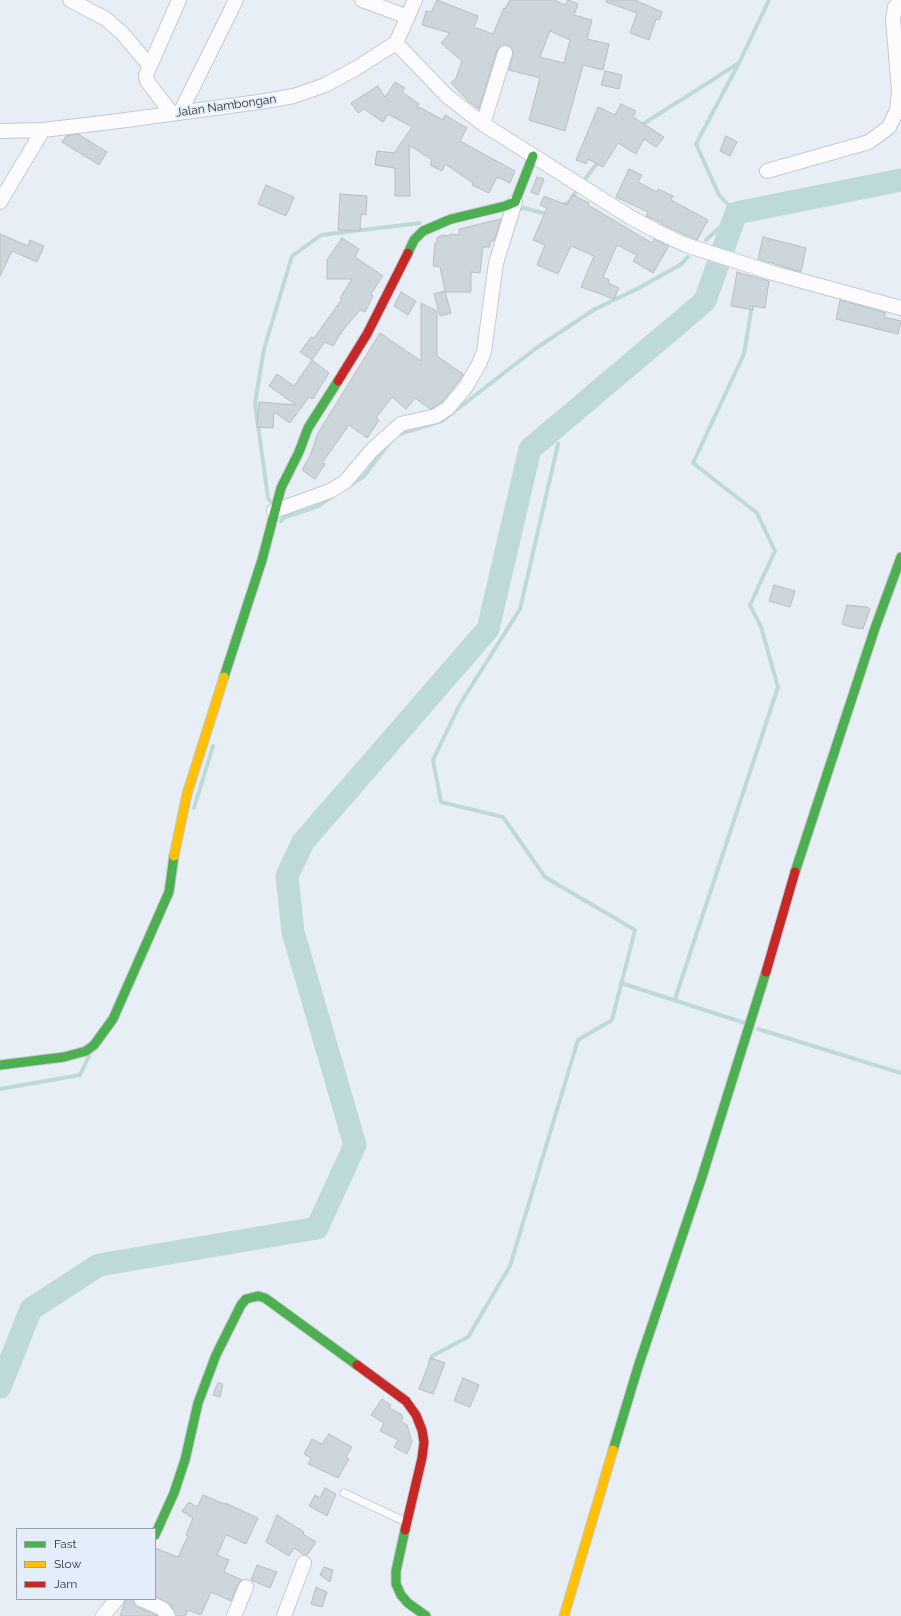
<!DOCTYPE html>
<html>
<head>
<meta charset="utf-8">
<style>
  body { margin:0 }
  #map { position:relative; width:901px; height:1616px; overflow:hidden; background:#e8eef5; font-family:Raleway,sans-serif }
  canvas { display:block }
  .legend { position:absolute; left:16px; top:1528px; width:140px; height:72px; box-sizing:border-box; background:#e3eefa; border:1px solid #9ba3ac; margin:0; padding:5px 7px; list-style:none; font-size:12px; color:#2e3237 }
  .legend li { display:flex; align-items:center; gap:8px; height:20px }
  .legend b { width:20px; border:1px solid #9ba3ac }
</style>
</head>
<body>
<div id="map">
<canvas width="901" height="1616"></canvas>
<ul class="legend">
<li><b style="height:5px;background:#4caf50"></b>Fast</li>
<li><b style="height:5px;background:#ffc107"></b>Slow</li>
<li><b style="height:5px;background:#c62828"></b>Jam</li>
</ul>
</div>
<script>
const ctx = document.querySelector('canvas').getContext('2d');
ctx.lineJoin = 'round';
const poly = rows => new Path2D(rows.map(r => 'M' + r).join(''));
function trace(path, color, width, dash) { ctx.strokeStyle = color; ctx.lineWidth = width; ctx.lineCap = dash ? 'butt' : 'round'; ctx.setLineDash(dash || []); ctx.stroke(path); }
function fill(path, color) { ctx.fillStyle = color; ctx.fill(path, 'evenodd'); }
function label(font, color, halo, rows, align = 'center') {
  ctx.font = font + ' Raleway,sans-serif'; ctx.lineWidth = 4; ctx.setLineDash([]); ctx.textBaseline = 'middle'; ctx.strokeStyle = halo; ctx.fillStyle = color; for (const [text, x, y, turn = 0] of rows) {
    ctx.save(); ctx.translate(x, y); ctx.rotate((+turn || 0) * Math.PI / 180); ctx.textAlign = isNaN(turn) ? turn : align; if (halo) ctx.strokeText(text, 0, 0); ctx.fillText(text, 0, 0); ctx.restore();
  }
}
trace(poly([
  [640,126,739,63,769,0],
  [561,206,569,202,585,179,600,160],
  [518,210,524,208,546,214,550,213],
  [706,240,736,213,719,195,696,144,739,63],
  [396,435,442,421,535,349,595,309,637,289,680,265,688,257],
  [349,486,364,476,390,442],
  [271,502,268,498,255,403,264,349,292,256,321,235,420,223],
  [281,521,283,518,318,506,333,496],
  [194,808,213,746],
  [621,983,745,1023],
  [675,999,778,687,761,627,750,605,775,551,757,513,693,463,744,354,752,305],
  [758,1029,901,1073],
  [0,1089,80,1075,89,1056],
  [430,1362,432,1356,468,1337,510,1266,578,1040,612,1020,635,930,545,877,503,817,441,802,433,760,460,704,520,609,558,444]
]), '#bddad9', 4);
trace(poly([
  [0,1387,31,1309,99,1265,317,1228,355,1145,293,932,287,876,303,842,488,629,530,449,705,301,736,213,901,180]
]), '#bddad9', 23);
const building = poly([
  [437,0,478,16,474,27,493,34,504,8,505,9,510,0,554,0,565,5,568,0,578,4,574,15,592,20,587,39,609,44,603,70,583,65,565,131,529,120,540,78,509,70,513,52,511,47,507,45,500,47,497,50,479,109,468,101,451,83,456,78,462,61,441,43,450,33,422,25,426,11,431,12,437,0],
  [550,31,570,40,564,63,540,57,550,31],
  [606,0,635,0,662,12,659,20,656,19,649,40,630,33,637,13,606,2,606,0],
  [605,71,622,75,619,89,601,85,605,71],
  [395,82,405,88,402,92,419,104,417,106,443,120,445,115,467,128,460,141,515,171,510,183,497,177,489,193,472,185,473,183,445,164,442,171,430,165,432,160,409,145,410,196,395,196,395,168,375,165,377,151,394,153,412,127,388,114,383,122,364,109,358,113,351,103,378,86,385,97,395,82],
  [621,104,636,111,633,117,664,137,656,147,644,139,636,154,618,143,603,167,588,159,586,164,576,160,598,107,615,115,621,104],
  [78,134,107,152,99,165,62,142,66,136,78,134],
  [726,136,737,142,730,156,720,151,726,136],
  [629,169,642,175,638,182,657,192,658,189,673,196,671,200,708,220,697,240,662,224,662,223,646,216,648,212,616,197,629,169],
  [537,177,544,179,538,195,531,192,537,177],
  [266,185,294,197,286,216,258,204,266,185],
  [340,194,367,196,366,215,361,214,360,231,338,230,340,194],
  [573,195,589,203,588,205,652,243,654,239,669,246,653,273,633,261,637,255,617,245,603,277,609,280,608,283,619,288,614,299,581,287,594,256,571,246,558,274,537,265,545,245,533,240,547,208,540,205,544,196,567,205,573,195],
  [501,219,494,241,490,241,490,247,483,247,480,273,471,272,471,292,445,292,451,313,440,316,434,294,445,291,440,267,433,266,435,243,437,243,437,238,442,235,449,236,450,234,459,235,459,229,501,219],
  [0,234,28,246,30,240,44,246,37,262,12,251,0,276,0,234],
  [763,237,806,248,801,272,758,259,763,237],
  [342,238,359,249,355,257,383,276,371,294,373,296,365,312,360,310,343,330,333,346,325,342,312,360,300,352,311,337,314,338,342,299,340,298,352,279,327,279,327,260,342,238],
  [737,272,769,281,765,308,753,306,753,310,731,306,737,272],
  [401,292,416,301,408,315,394,306,401,292],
  [840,300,886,313,884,317,901,321,898,334,836,319,840,300],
  [421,303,437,311,437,356,463,374,462,377,442,402,433,408,430,409,415,398,406,409,392,397,376,418,379,420,367,438,349,425,322,463,325,464,315,479,302,470,310,456,318,433,380,333,421,361,421,303],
  [312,360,329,373,313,399,309,397,290,423,274,412,273,428,257,427,259,402,296,405,269,386,277,374,294,386,312,360],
  [774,585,795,591,790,607,769,601,774,585],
  [847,605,867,607,870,609,863,629,851,627,842,624,847,605],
  [431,1358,445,1363,433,1394,419,1389,431,1358],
  [463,1378,479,1385,470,1407,454,1401,463,1378],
  [218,1383,223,1384,220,1397,213,1395,218,1383],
  [382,1399,391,1405,389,1408,401,1414,403,1417,401,1421,407,1425,412,1442,407,1454,394,1447,398,1440,380,1431,384,1423,371,1415,382,1399],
  [329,1434,352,1447,346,1457,349,1459,338,1478,308,1464,311,1458,304,1454,312,1439,322,1444,329,1434],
  [325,1488,336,1494,327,1516,309,1506,315,1495,320,1498,325,1488],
  [203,1495,224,1504,225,1503,258,1518,246,1544,226,1535,217,1555,229,1560,224,1572,242,1580,238,1584,231,1601,211,1592,201,1615,188,1610,185,1616,176,1616,170,1604,155,1596,155,1548,178,1557,188,1536,186,1535,193,1518,182,1511,189,1502,197,1507,203,1495],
  [277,1515,304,1532,303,1534,316,1542,307,1555,304,1555,294,1548,289,1556,266,1542,277,1515],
  [257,1565,277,1572,270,1588,251,1580,257,1565],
  [324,1567,333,1570,330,1582,320,1575,324,1567],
  [316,1587,327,1592,322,1607,311,1604,316,1587],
  [126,1599,133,1599,134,1604,137,1607,158,1616,120,1616,126,1599]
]);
fill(building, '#ccd6db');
trace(building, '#b8bec2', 1);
const lane = poly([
  [344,1493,406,1522]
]);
const street = poly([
  [70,0,106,19,122,33,149,65],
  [362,0,408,17],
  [396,43,447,96,483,124,630,217,658,232,686,245,773,273,901,308],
  [396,43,415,0],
  [180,113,236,0],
  [172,114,147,81,146,75,179,0],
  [483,124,505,53],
  [0,131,43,130,111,122,259,102,294,96,325,85,355,69,396,43],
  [767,171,869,142,889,127,897,110,899,91,893,19,895,7,901,1],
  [0,202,43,130],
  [274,511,330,491,345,482,372,450,401,424,436,416,448,408,465,388,479,364,484,352,496,263,515,202],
  [141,1599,163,1609,168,1616],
  [103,1616,117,1599],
  [234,1616,246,1587],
  [284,1616,304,1563]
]);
const fast = poly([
  [408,253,414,240,423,231,451,219,505,206,515,202,533,156],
  [224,677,262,560,281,488,299,452,308,428,338,381],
  [795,872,875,628,901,557],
  [0,1065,64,1057,86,1051,94,1045,113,1019,169,892,174,856],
  [613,1450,638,1367,701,1180,766,972],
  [405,1530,396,1571,396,1584,401,1595,408,1603,426,1616],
  [155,1535,174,1493,185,1460,198,1403,216,1355,241,1305,246,1299,258,1296,265,1298,357,1365]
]);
const slow = poly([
  [174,856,187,794,224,677],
  [564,1616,613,1450]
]);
const jam = poly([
  [338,381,367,334,408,253],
  [766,972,795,872],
  [357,1365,406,1401,416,1415,422,1430,424,1442,422,1458,405,1530]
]);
trace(lane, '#c5cacf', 9);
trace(street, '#c5cacf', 16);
trace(fast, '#c5cacf', 11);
trace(slow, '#c5cacf', 11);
trace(jam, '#c5cacf', 11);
trace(lane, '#fcfcfe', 7);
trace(street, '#fcfcfe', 14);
trace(fast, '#4caf50', 9);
trace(slow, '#ffc107', 9);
trace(jam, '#c62828', 9);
label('12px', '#2e3237', '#e3eefa', [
  ["Jalan Nambongan",226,106,-8]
]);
</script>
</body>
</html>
